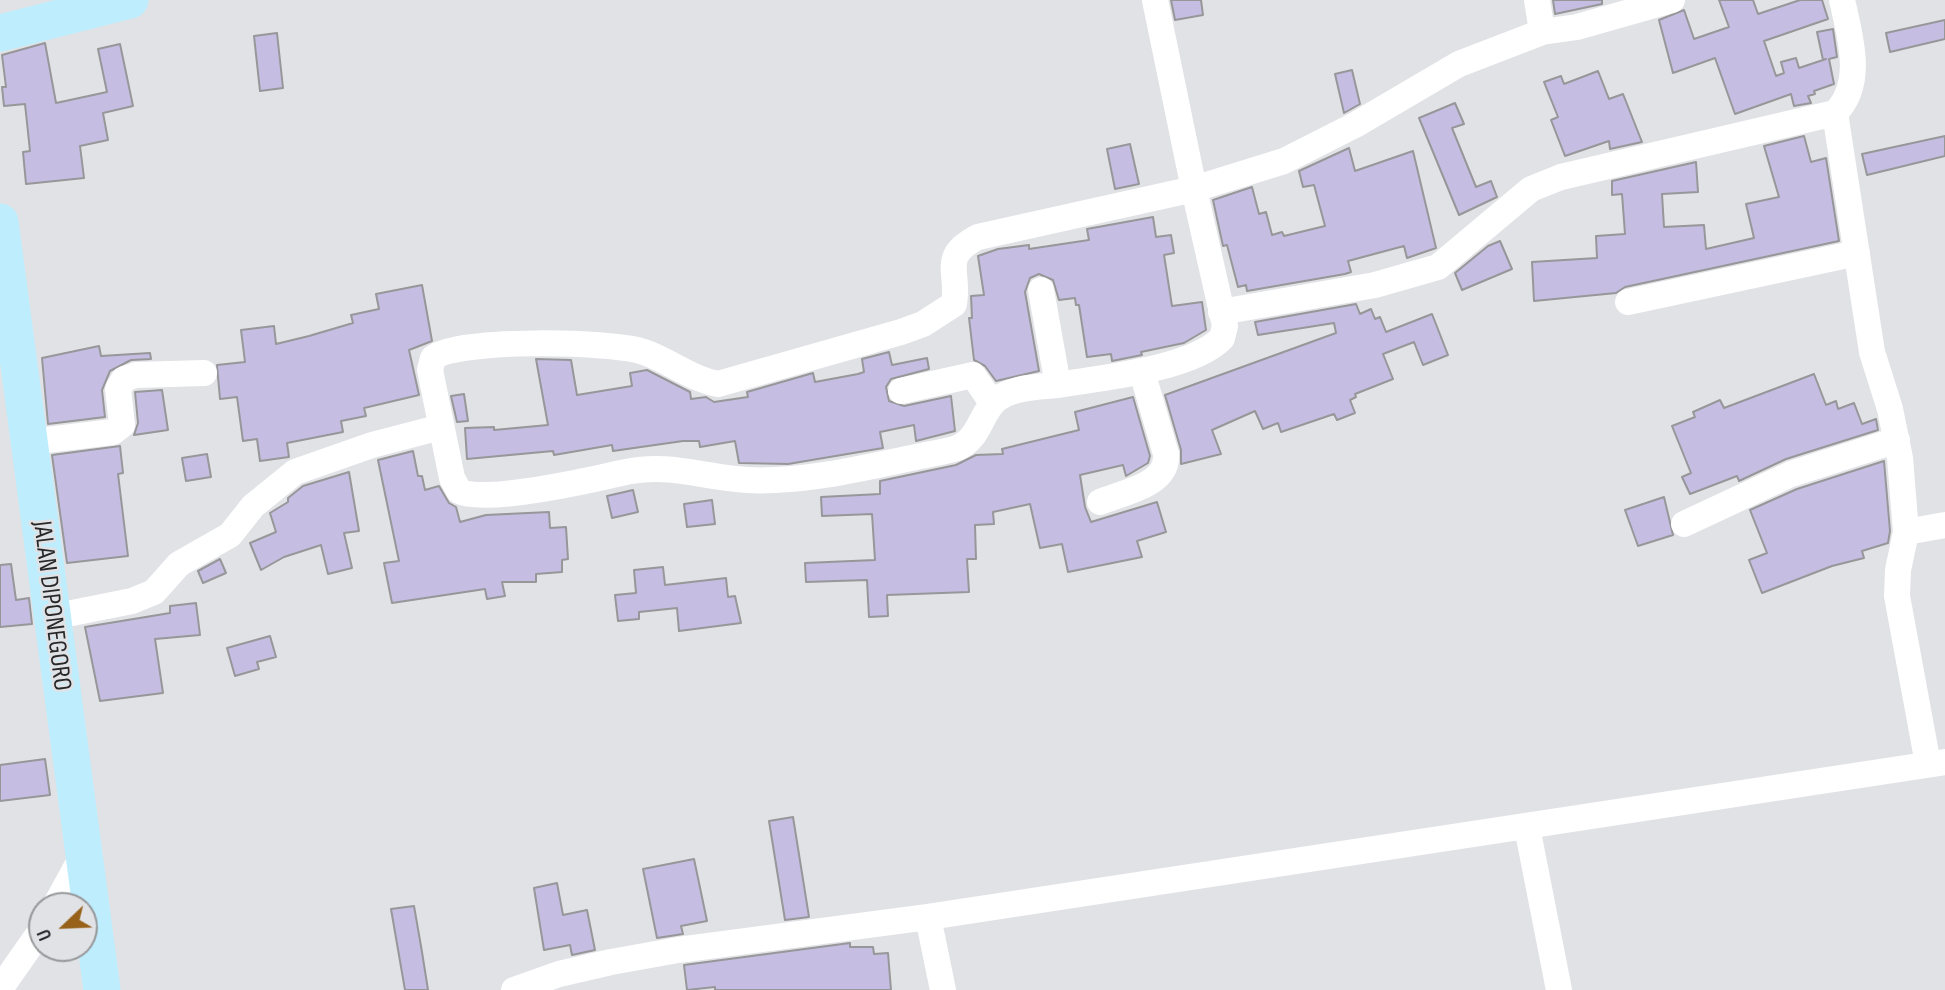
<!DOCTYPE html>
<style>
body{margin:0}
#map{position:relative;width:1945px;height:990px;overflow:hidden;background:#e0e2e5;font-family:"Sofia Sans Condensed",sans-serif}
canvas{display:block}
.north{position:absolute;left:28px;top:892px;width:70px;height:70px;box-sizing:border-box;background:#e0e2e5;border:2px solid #96989a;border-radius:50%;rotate:247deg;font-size:19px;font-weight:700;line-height:28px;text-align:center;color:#272829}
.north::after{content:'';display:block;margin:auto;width:24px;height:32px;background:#976119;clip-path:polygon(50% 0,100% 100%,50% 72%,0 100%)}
</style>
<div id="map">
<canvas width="1945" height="990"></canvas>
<div class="north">U</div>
</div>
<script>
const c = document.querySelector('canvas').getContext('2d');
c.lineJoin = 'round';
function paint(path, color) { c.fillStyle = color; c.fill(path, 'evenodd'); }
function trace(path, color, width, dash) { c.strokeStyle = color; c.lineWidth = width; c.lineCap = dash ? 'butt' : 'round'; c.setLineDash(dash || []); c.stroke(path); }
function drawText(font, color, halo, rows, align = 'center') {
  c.font = font + ' "Sofia Sans Condensed",sans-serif'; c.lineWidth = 5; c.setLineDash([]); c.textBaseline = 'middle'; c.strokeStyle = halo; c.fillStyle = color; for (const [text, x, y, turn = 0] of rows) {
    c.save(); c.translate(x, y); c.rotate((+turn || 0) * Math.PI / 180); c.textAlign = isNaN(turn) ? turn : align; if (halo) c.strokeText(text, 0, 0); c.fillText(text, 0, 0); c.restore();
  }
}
const building = new Path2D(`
 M1171,0H1201L1203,15L1175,20Z
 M1553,0H1602V4L1555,14Z
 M1719,0H1753L1758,14L1800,0H1822L1828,19L1764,41L1776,76L1784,73L1781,62L1796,58L1799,68L1826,59L1823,60L1817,32L1833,29L1837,57L1829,59L1834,84L1814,91L1815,94L1808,96L1811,103L1794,106L1791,94L1735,114L1715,58L1673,73L1659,20L1684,10L1694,39L1729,27Z
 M1945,20V39L1890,52L1886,33Z
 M277,33L283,88L260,91L254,36Z
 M45,43L56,103L107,92L98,49L120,44L133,106L103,113L108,140L80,146L84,178L26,184L23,152L30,151L25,104L4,106L2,87H6L2,55Z
 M1352,70L1360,104L1344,113L1335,74Z
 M1598,71L1609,99L1623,94L1642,142L1610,149L1609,141L1565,156L1551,120L1558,117L1544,82L1561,76L1564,84Z
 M1455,103L1464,124L1452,128L1476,187L1491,181L1497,197L1459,215L1419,118Z
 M1804,136L1811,162L1826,158L1839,241L1625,287L1616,293L1534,301L1532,262L1597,258L1596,236L1625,234L1622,194L1612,195V181L1696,162L1698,192L1662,194L1664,227L1704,225L1706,249L1754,238L1746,204L1779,197L1764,146Z
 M1945,136V156L1867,175L1862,154Z
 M1130,144L1139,184L1115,189L1107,149Z
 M1349,148L1355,171L1413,151L1436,248L1407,258L1404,246L1348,261L1351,272L1345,274L1247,291L1246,285L1238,287L1227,245L1223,246L1213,200L1252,187L1259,214L1266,212L1272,235L1282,232L1284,236L1325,226L1314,185L1303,187L1299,171Z
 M1153,217L1156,237L1171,235L1174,253L1164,255L1172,306L1202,302L1206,330L1184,343L1141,352L1142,355L1112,361L1111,354L1087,357L1079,305H1076L1075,298L1059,300L1053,280L1039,274L1030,278L1025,292L1039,371L996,381L985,366L974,360L969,318H972L971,296L984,295L978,256L998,249L1029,245V249L1089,240L1087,229Z
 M1500,241L1512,269L1462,290L1455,273L1488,246Z
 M422,285L432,341L409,350L419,395L364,408L366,416L341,421L343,432L287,443L289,457L260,461L257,439L243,441L237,397L220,399L217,365L245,362L241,330L274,326L276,344L309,336L353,323L351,315L379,309L376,294Z
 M1356,304L1360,314L1371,309L1375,319L1380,317L1386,332L1432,314L1448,355L1423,365L1414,342L1383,354L1393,379L1355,394L1356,397L1350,400L1355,413L1337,420L1334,414L1281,432L1278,423L1263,429L1255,411L1212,430L1221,454L1181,464V450L1165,395L1336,333L1334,323L1258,335L1255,322Z
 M99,346L101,356L150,353L151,359L131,360L110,371L102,390L105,417L48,424L42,358Z
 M889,352L892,365L927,358L929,369L891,379L886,387L889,401L904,406L951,396L955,431L916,441L914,425L880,432L883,448L788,464L739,463L735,441L700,447L699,441H683L613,451L612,445L554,455L553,451L467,459L465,428L494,427V430L548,425L536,359L571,360L577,395L632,386L630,373L647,370L690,392L691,399L706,397L714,402L748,397L747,392L813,373L815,382L858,374L864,372L862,359Z
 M1814,374L1826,405L1836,401L1838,409L1854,403L1862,424L1876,419L1878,430L1786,459L1739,481L1737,476L1690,494L1682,477L1691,473L1672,426L1695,417L1693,412L1720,400L1724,408Z
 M162,390L168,430L134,435L138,423L135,392Z
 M464,394L468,421L457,422L451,396Z
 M1133,397L1150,456L1148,463L1126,476L1123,465L1080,475L1085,507L1091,522L1157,502L1166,532L1137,541L1142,557L1068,572L1062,544L1040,548L1030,504L993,512L994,524L975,525L976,559H967L969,592L887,595L888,616L869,617L867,580L806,582L805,563L875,560L872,514L822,516L821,497L880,494V481L956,465L976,455L1003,454L1002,449L1079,430L1075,412Z
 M120,446L123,473L118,474L128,556L67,563L52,455Z
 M413,451L418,476H422L425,490L439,486L449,503L456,507L460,522L486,515L549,512L550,528L566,527L568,559L562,560V572L536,574V582H502L505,596L487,599L485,589L392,603L384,563L399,561L378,460Z
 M207,454L211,477L186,481L182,458Z
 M1884,461L1890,531L1888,543L1862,551L1864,558L1832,566L1762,593L1749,560L1767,553L1750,510L1797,489Z
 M349,472L359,531L344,533L352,568L328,574L321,545L284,557L261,570L250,543L276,532L270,513L288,502V498L303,486Z
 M633,490L638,512L612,518L607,496Z
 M1664,497L1673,535L1638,546L1625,510Z
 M712,500L715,524L687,527L684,504Z
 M220,559L226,573L203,583L198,571Z
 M11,564L16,600L29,598L32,624L0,627V565Z
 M663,567L665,585L726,578L728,597L735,596L741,623L679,631L677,608L639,612V619L618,621L615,595L636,593L634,570Z
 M196,603L200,635L155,639L163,693L100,701L85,627L170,613V606Z
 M270,636L276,657L257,662L259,669L235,676L227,648Z
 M45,759L50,795L0,801V765Z
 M793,817L809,917L785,920L769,821Z
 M694,859L707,921L681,926L683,934L657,938L643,869Z
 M557,883L563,915L587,910L595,950L572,955L570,945L544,950L534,888Z
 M414,906L422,952L428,990H405L391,909Z
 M850,943V947H873L874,954L888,953L891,990H715V987L687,990L684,965Z`);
const minor = new Path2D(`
 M1537,0L1542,32
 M1835,113C1865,84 1850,36 1842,0
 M1041,290L1058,385C1100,378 1193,369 1222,338L1225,326L1194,189L1284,161L1355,125L1459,64L1542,32L1577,27L1672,0
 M1628,302L1857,253
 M1221,312L1375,285L1438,267L1531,189L1561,177L1835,113L1872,352L1890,409L1900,458L1906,532L1898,570L1897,596L1928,764
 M1058,385C1039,387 1007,387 993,403C980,417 978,440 957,448C945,452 929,454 916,457C862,468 803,483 747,480C700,477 670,462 621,473C591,480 484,504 459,491L452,478L430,370L433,358C455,338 614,341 644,352C670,361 691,379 718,384L901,332L923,324L954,304C960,271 939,257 978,237L1194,189L1155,0
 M901,391L973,375L992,403
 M30,442L113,432L122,425L118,389L124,379L136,375L204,373
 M1100,502C1124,492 1169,485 1166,454L1142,372
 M1684,524L1791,474L1897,440
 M1906,532L1945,525
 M52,617L132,601L154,592L179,564L230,535L253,506L295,472L372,445L441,427
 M1527,827L1559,990
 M55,906L84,853
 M928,917L943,990
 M0,989L42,929
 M514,990L559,974L611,962L678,950L928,917L1945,762`);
const secondary = new Path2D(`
 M0,33L130,0
 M0,222L102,990`);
const streetNames = [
 ["JALAN DIPONEGORO",51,606,83]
];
paint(building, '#c6bee2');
trace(building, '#97979a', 2);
trace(minor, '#fff', 26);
trace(secondary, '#beeefe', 37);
drawText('26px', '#272829', '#e0e2e5', streetNames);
</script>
